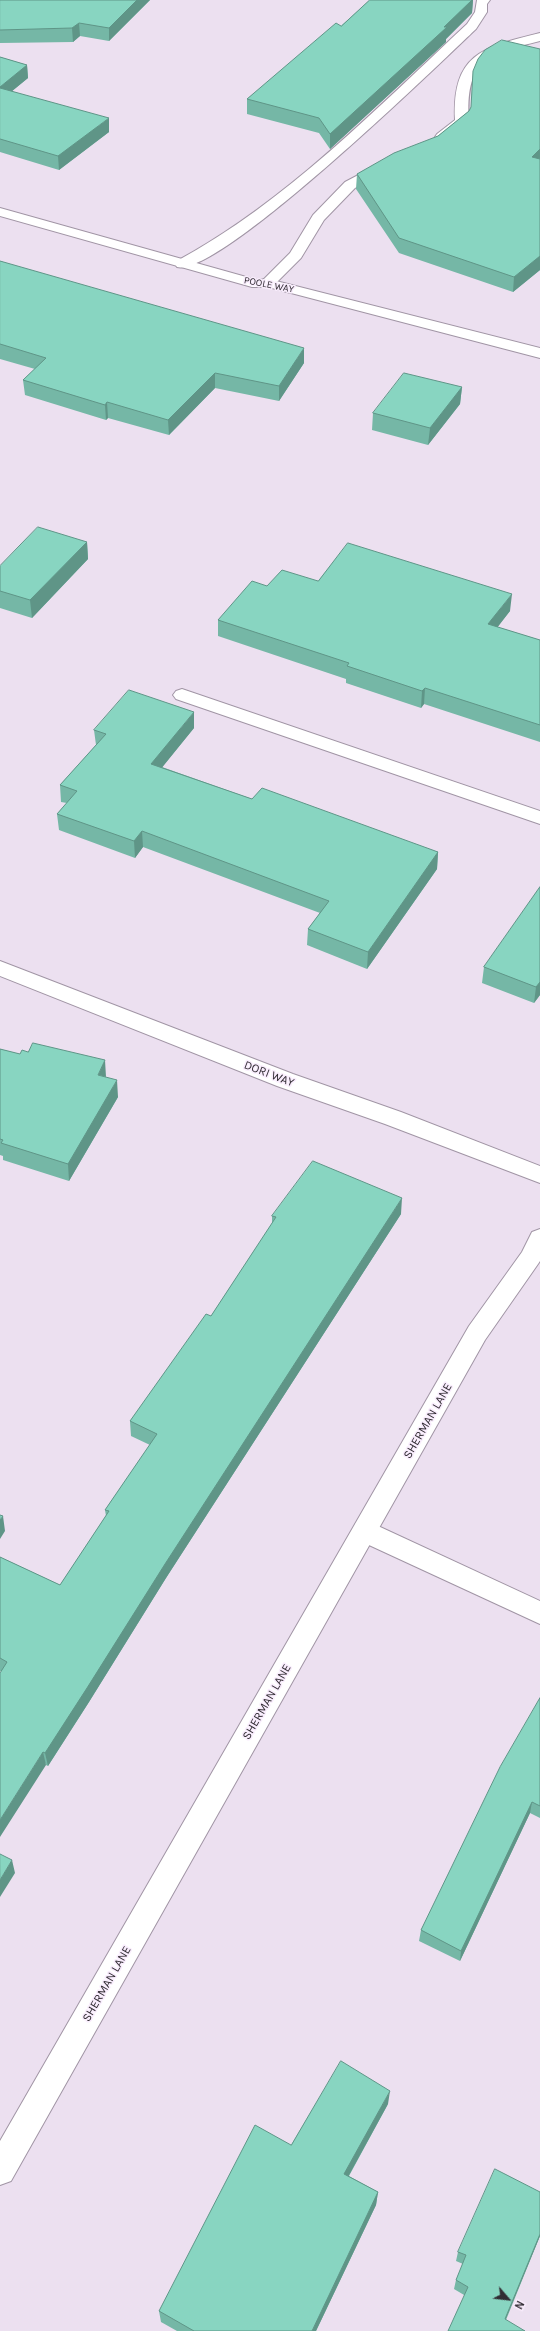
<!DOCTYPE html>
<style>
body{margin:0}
#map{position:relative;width:540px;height:2331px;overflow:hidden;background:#ece0f0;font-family:Karla,sans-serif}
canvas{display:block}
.north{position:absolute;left:488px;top:2279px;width:40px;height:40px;-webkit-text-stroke:3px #f9edfd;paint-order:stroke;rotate:118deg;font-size:11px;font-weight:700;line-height:16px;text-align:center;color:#312c33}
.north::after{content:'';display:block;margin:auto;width:14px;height:18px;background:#312c33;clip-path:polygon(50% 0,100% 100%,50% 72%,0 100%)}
</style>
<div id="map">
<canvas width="540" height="2331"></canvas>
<div class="north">N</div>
</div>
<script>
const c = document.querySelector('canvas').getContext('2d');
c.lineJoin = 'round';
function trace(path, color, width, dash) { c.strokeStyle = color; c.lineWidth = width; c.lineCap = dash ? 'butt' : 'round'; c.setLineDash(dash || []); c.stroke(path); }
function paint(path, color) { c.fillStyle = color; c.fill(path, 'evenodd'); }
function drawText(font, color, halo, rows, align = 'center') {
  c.font = font + ' Karla,sans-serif'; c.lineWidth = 3; c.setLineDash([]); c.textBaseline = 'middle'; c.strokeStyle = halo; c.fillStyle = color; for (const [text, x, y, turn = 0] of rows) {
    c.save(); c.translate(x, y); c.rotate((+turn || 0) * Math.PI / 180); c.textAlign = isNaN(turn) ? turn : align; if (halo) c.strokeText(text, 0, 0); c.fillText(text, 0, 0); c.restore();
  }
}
const lane = new Path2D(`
 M477,0H490L487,4V12L476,29C437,66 219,278 177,267L175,264L177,261C286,202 377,108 467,24L475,12Z
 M540,33V41C487,54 465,61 469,121L447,140H437L435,137L437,134L455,120C452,53 484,47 540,33Z
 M383,162L388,163L390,166L388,169L355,188L324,220L301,258L273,286H263L261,283L263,280L290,253L313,215L345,182Z
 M365,1520L540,1601V1624L356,1539L353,1531L356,1523Z`);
const street = new Path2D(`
 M0,208L257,280L268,279L540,348V358L268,287H252L0,216Z
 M182,689L540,811V824L176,699L173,695L176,691Z
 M0,961L293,1074L401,1112L540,1166V1183L385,1124L277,1086L0,976Z
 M540,1229V1261L538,1264L485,1340L11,2181L0,2185V2141L469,1326L522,1252L532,1232Z`);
const wall = new Path2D(`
 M0,0H150L109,41L80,36L73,42L0,43Z
 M370,0H473L472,13L446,39V42L330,149L319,133L247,114V99L341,26Z
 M540,49V270L513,292L399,253L356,189L357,174L438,136L469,111Z
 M0,57L27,65L28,78L12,91L109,132L59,170L0,152Z
 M0,261L304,363L279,401L215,388L169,435L108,418L106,420L25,395L23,380L35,369L0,359Z
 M462,387L460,404L428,445L372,430L373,413Z
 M87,542L88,559L32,618L0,608V566Z
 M318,581L510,611L497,627L540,640V742L424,704L421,708L346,683V679L218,636V620L267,586Z
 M194,728L162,767L252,799L438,852L437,869L367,969L307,945L308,929L320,913L143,847L135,858L59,830L57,814L67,803L61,802L60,785L96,745L94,730Z
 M540,887V995L534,1003L482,983L484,967Z
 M0,1049L106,1077L118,1097L69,1181L3,1160V1156L0,1155Z
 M401,1214L166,1578L89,1702L48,1766L46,1765L1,1671H0V1557L60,1585L106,1516L105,1510L150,1445L131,1436L130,1421L211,1316L272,1224V1216Z
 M540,1698V1818L530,1813L460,1961L419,1941L421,1930Z
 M388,2104L349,2176L378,2192L376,2205L316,2331H177L161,2322L159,2311L291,2145Z
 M540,2236L506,2320L454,2289L456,2280L463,2264L456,2261L458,2252Z`);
const shadedWall = new Path2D(`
 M137,0H150L109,41V28Z
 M472,0H473L472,13L446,39V42L330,149V134Z
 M79,23L80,36L73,42L72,28Z
 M27,65L28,78L0,101V87Z
 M109,118V132L59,170L58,156Z
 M540,149V163L532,157Z
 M540,256V270L513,292L514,277Z
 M304,348V363L279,401V386Z
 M215,373V388L169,435L168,420Z
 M462,387L460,404L428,445L430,428Z
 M107,402L108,418L106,420L105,405Z
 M87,542L88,559L32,618L30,600Z
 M512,594L510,611L487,641L488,624Z
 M425,688L424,704L421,708L422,691Z
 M194,712V728L152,780L151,764Z
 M142,831L143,847L135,858L134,841Z
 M438,852L437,869L367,969L368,952Z
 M540,982V995L534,1003L536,987Z
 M105,1060L106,1077L98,1075Z
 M117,1080L118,1097L69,1181L68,1164Z
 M402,1198L401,1214L166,1578L89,1702L48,1766L45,1753L165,1564Z
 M3,1516L5,1531L0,1539V1520Z
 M43,1752L46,1765L0,1837V1820Z
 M532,1802L530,1813L460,1961L461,1951Z
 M12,1860L15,1873L0,1897V1880Z
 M390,2091L388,2104L343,2186L344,2174Z
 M378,2192L376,2205L316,2331H312Z
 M540,2234V2236L502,2328L505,2319Z`);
const building = new Path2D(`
 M0,0H137L109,28L79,23L72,28L0,30Z
 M370,0H472L444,27H447L330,134L319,118L247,99L336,23L341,26Z
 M502,40L540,49V149L532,157L540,159V256L514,277L399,238L357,174L394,153L438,136L469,111L471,107L473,71L478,59L485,50Z
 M0,57L27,65L0,87Z
 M0,88L109,118L58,156L0,139Z
 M0,261L304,348L279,386L215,373L168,420L107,402L105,405L23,380L46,358L0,344Z
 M404,373L462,387L430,428L373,413Z
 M38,527L87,542L30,600L0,591V566Z
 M348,543L512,594L488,624L540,640V725L425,688L422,691L347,666L349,663L218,620L252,581L267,586L282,570L318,581Z
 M129,690L194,712L151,764L252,799L262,788L438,852L368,952L308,929L329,901L142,831L134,841L57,814L77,791L60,785L106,734L94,730Z
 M540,887V982L536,987L484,967Z
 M33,1043L105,1060L98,1075L117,1080L68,1164L1,1143L3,1140L0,1139V1049L20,1054L22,1050L28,1052Z
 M313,1161L402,1198L165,1564L87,1688L45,1753L43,1752L0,1820V1673L7,1662L0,1658V1557L60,1585L109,1511L105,1510L157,1434L130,1421L206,1314L211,1316L276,1217L272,1216Z
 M0,1515L3,1516L0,1520Z
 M540,1698V1806L532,1802L461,1951L421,1930L500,1767Z
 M0,1854L12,1860L0,1880Z
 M341,2061L390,2091L344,2174L378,2192L312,2331H194L159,2311L255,2125L291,2145Z
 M495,2169L540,2192V2234L505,2319L525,2331H448L468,2287L456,2280L466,2255L458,2252Z`);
const farStreetnames = [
 ["POOLE WAY",269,285,11]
];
const streetNames = [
 ["DORI WAY",269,1074,21],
 ["SHERMAN LANE",428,1421,-60],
 ["SHERMAN LANE",267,1702,-60],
 ["SHERMAN LANE",107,1984,-60]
];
trace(lane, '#a195a5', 2);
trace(street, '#a195a5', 2);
paint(lane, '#fff');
paint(street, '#fff');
paint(wall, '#75b7a6');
paint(shadedWall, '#5f9587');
paint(building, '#88d5c1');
trace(building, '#5f9587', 1);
drawText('10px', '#312c33', '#f9edfd', farStreetnames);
drawText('12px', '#312c33', '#f9edfd', streetNames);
</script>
